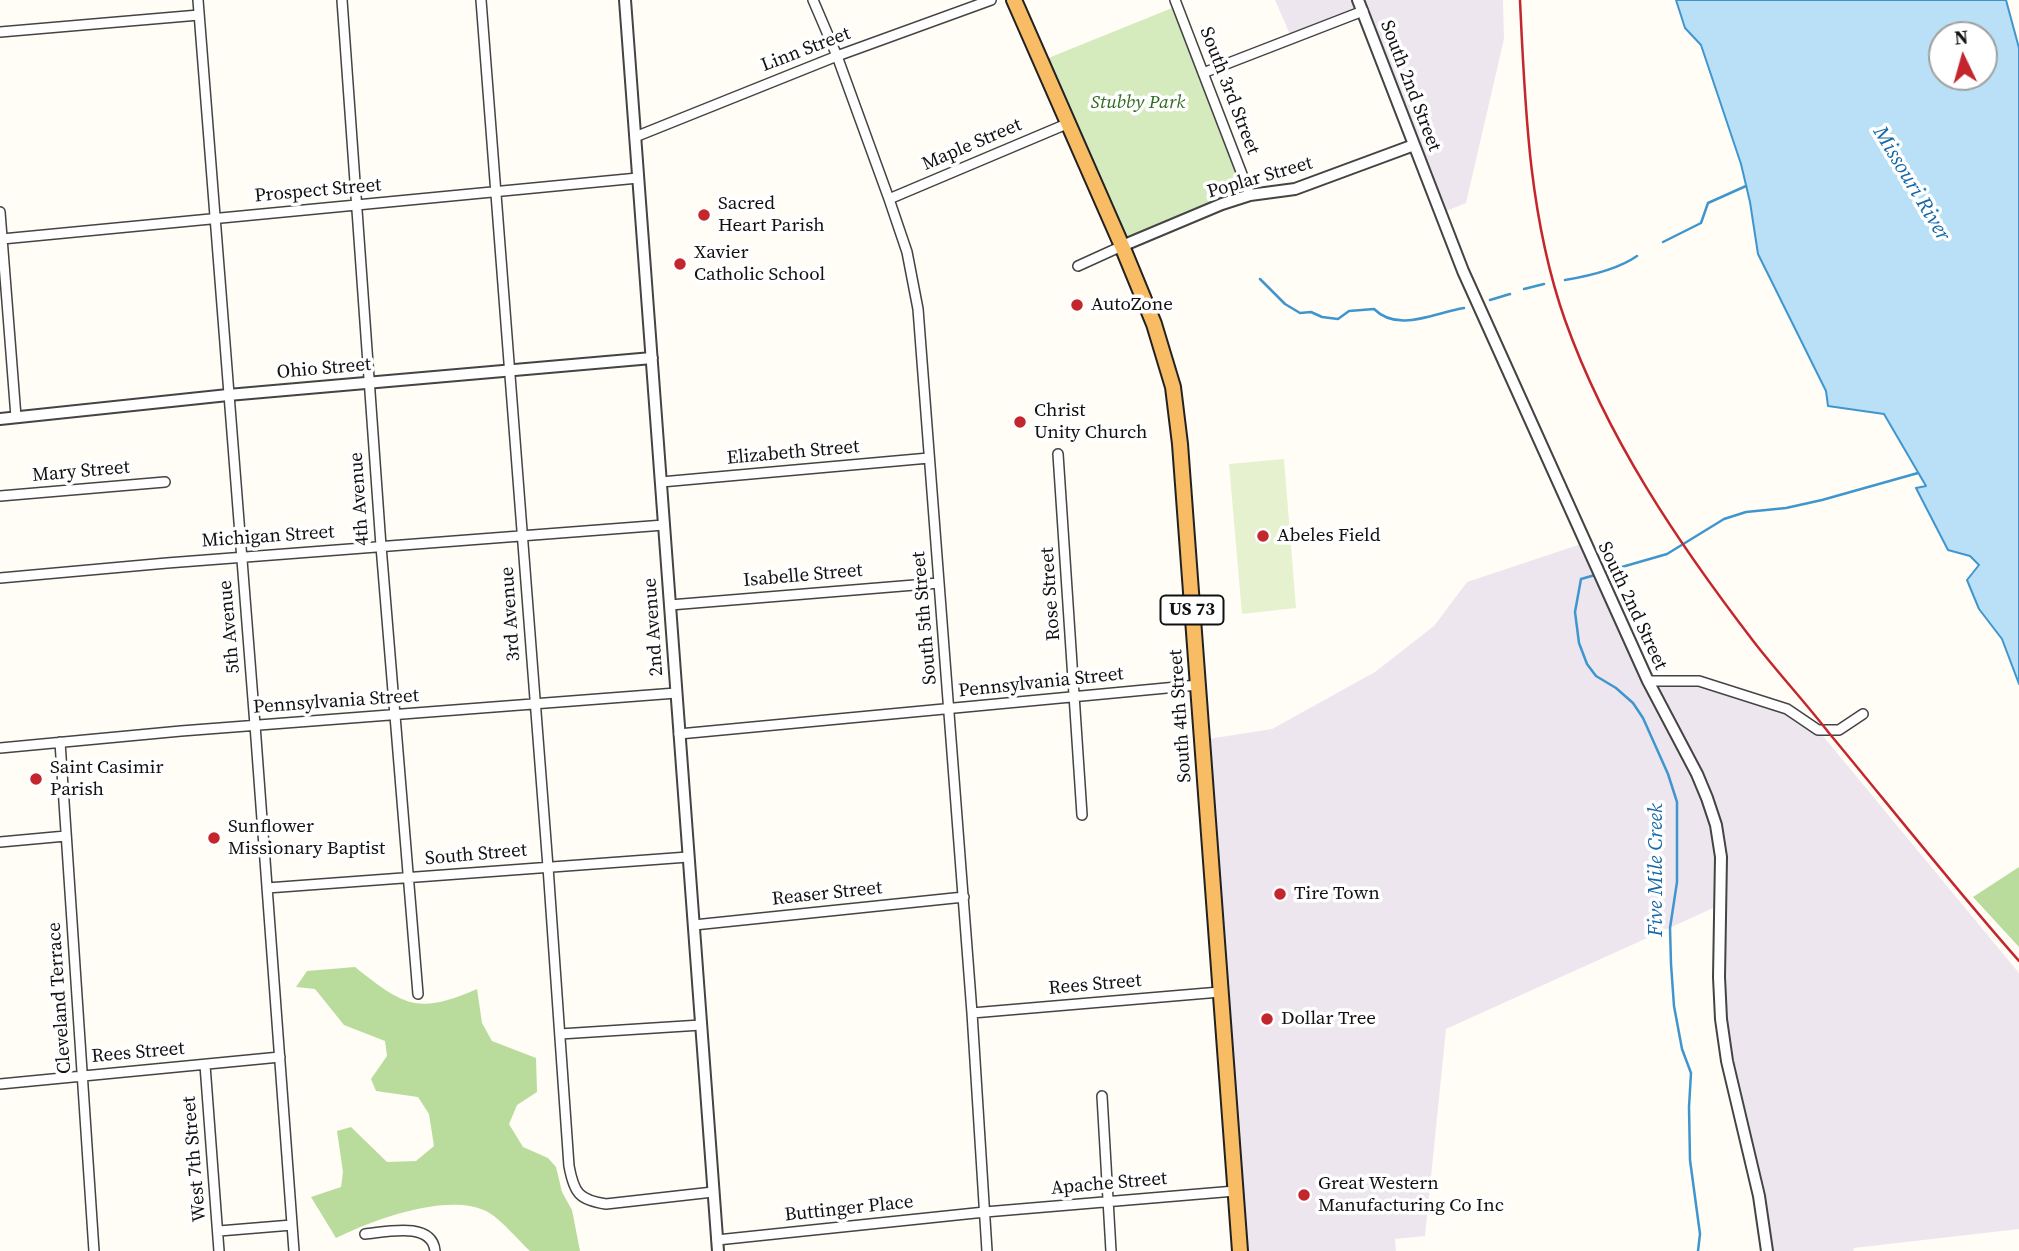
<!DOCTYPE html>
<style>
body{margin:0}
#map{position:relative;width:2019px;height:1251px;overflow:hidden;background:#fffdf5;font-family:"Source Serif 4",serif}
canvas{display:block}
.north{position:absolute;left:1928px;top:21px;width:70px;height:70px;box-sizing:border-box;background:#fff;border:2px solid #a0a0a0;border-radius:50%;rotate:355deg;font-size:19px;font-weight:700;line-height:28px;text-align:center;color:#111}
.north::after{content:'';display:block;margin:auto;width:24px;height:32px;background:#c4262e;clip-path:polygon(50% 0,100% 100%,50% 72%,0 100%)}
</style>
<div id="map">
<canvas width="2019" height="1251"></canvas>
<div class="north">N</div>
</div>
<script>
const c = document.querySelector('canvas').getContext('2d');
c.lineJoin = 'round';
function paint(path, color) { c.fillStyle = color; c.fill(path, 'evenodd'); }
function trace(path, color, width, dash) { c.strokeStyle = color; c.lineWidth = width; c.lineCap = dash ? 'butt' : 'round'; c.setLineDash(dash || []); c.stroke(path); }
function drawText(font, color, halo, rows, align = 'center') {
  c.font = font + ' "Source Serif 4",serif'; c.lineWidth = 7; c.setLineDash([]); c.textBaseline = 'middle'; c.strokeStyle = halo; c.fillStyle = color; for (const [text, x, y, turn = 0] of rows) {
    c.save(); c.translate(x, y); c.rotate((+turn || 0) * Math.PI / 180); c.textAlign = isNaN(turn) ? turn : align; if (halo) c.strokeText(text, 0, 0); c.fillText(text, 0, 0); c.restore();
  }
}
const industrial = new Path2D(`
 M1275,0H1503L1504,39L1466,203L1441,213L1363,12L1292,39Z
 M1584,543L1648,681H1699L1787,709L1818,730L2019,973V1229L1854,1248L1853,1251H1767L1727,1061L1720,905L1446,1029L1425,1236L1395,1239L1396,1251H1240L1202,740L1272,729L1375,672L1434,626L1467,582Z`);
const green = new Path2D(`
 M1177,6L1250,195L1122,246L1041,61Z`);
const forest = new Path2D(`
 M2019,867V947L1973,897Z
 M355,967C404,1006 418,1015 477,989L482,1023L492,1041L536,1058L537,1092L517,1105L509,1124L523,1147L548,1158L556,1167L562,1192L572,1210L580,1251H530C518,1240 500,1218 486,1211C447,1192 372,1220 336,1238L311,1197L341,1187L343,1172L337,1131L351,1127L387,1162L416,1161L434,1146L429,1114L418,1097L376,1091L371,1079L387,1056L385,1041L344,1025L315,989L296,987L307,971Z`);
const pitch = new Path2D(`
 M1284,459L1296,608L1242,614L1229,464Z`);
const water = new Path2D(`
 M1676,0H2006L2019,48V684L2002,639L1979,609L1967,580L1979,565L1970,556L1948,550L1916,488L1926,486L1884,414L1828,406L1826,391L1758,254L1750,202L1741,164L1701,45L1685,28ZM1942,35H1984V77H1942Z`);
const stream = new Path2D(`
 M1663,242L1701,223L1708,203L1746,186
 M1260,279L1285,304L1300,313L1311,312L1322,317L1338,319L1349,311L1374,309C1398,333 1434,313 1464,308
 M1565,280C1589,276 1617,270 1637,256
 M1524,289L1544,284
 M1490,300L1510,294
 M1601,573L1667,554L1724,519L1746,512L1786,508L1822,500L1918,473
 M1595,575L1581,579L1575,612L1579,643L1587,664L1596,676L1616,688L1633,703L1643,718L1668,774L1677,802V882L1670,928L1671,964L1674,1006L1682,1049L1691,1073L1689,1107L1690,1160L1700,1234L1698,1251`);
const minor = new Path2D(`
 M198,0L255,725L294,1251
 M342,0L381,546L418,994
 M481,0L548,867L569,1166C574,1193 579,1200 606,1204L713,1192
 M813,0L837,56L889,199L907,252L918,309L972,1013L987,1251
 M1175,0L1250,195
 M0,32L199,15
 M1203,73L1363,11
 M635,137L837,56L991,0
 M889,199L1069,123
 M0,212L16,417
 M2,239L638,178
 M1078,266L1122,246
 M1058,454L1082,815
 M661,482L929,458
 M0,496L165,482
 M0,578L167,563L664,525
 M670,605L939,583
 M1648,681H1699L1787,709L1818,730H1839L1863,714
 M679,734L1198,685
 M60,742L94,1251
 M0,748L181,731L676,693
 M0,842L66,836
 M267,888L688,857
 M694,925L964,897
 M972,1013L1220,992
 M560,1034L701,1025
 M205,1065L219,1251
 M0,1084L280,1057
 M1102,1096L1111,1251
 M219,1231L292,1225
 M365,1234C386,1232 432,1221 435,1251
 M717,1240L985,1212L1235,1191`);
const tertiary = new Path2D(`
 M625,0L718,1251
 M1358,0L1463,271L1648,681L1697,774L1707,798L1716,825L1721,857L1719,977L1721,1019L1727,1061L1759,1196L1767,1251
 M1122,246L1222,204L1250,195L1295,189L1414,145
 M0,419L228,395L652,358`);
const trunk = new Path2D(`
 M1014,0L1122,246L1154,324L1173,387L1180,444L1240,1251`);
const rail = new Path2D(`
 M1520,0C1525,108 1529,218 1565,320C1607,438 1678,543 1754,642C1778,673 1805,702 1829,733C1892,809 1953,886 2019,961`);
const markers = [
 [704,215,7,"#c4262e"],
 [680,264,7,"#c4262e"],
 [1077,305,7,"#c4262e"],
 [1020,422,7,"#c4262e"],
 [1263,536,7,"#c4262e"],
 [36,779,7,"#c4262e"],
 [214,838,7,"#c4262e"],
 [1280,894,7,"#c4262e"],
 [1267,1019,7,"#c4262e"],
 [1304,1195,7,"#c4262e"]
];
const shields = [
 [1192,610,63]
];
const shieldNames = [
 ["US 73",1192,610]
];
const streetNames = [
 ["Linn Street",806,50,-21],
 ["South 2nd Street",1410,86,69],
 ["South 3rd Street",1229,91,69],
 ["Maple Street",972,145,-23],
 ["Poplar Street",1260,178,-16],
 ["Prospect Street",318,191,-5],
 ["Ohio Street",324,369,-5],
 ["Elizabeth Street",793,453,-5],
 ["Mary Street",81,472,-5],
 ["4th Avenue",360,499,-94],
 ["Michigan Street",268,537,-4],
 ["Isabelle Street",803,576,-5],
 ["Rose Street",1051,594,-94],
 ["South 2nd Street",1632,606,65],
 ["3rd Avenue",511,614,-94],
 ["South 5th Street",925,618,-95],
 ["5th Avenue",230,627,-95],
 ["2nd Avenue",654,627,-94],
 ["Pennsylvania Street",1041,683,-6],
 ["Pennsylvania Street",336,702,-4],
 ["South 4th Street",1181,716,-94],
 ["South Street",476,855,-5],
 ["Reaser Street",827,894,-6],
 ["Rees Street",1095,985,-5],
 ["Cleveland Terrace",60,998,-94],
 ["Rees Street",138,1053,-5],
 ["West 7th Street",195,1159,-95],
 ["Apache Street",1109,1184,-5],
 ["Buttinger Place",849,1209,-6]
];
const parkNames = [
 ["Stubby Park",1138,103]
];
const poiNames = [
 ["Sacred",718,204],
 ["Heart Parish",718,226],
 ["Xavier",694,253],
 ["Catholic School",694,275],
 ["AutoZone",1091,305],
 ["Christ",1034,411],
 ["Unity Church",1034,433],
 ["Abeles Field",1277,536],
 ["Saint Casimir",50,768],
 ["Parish",50,790],
 ["Sunflower",228,827],
 ["Missionary Baptist",228,849],
 ["Tire Town",1294,894],
 ["Dollar Tree",1281,1019],
 ["Great Western",1318,1184],
 ["Manufacturing Co Inc",1318,1206]
];
const waterNames = [
 ["Missouri River",1911,184,59],
 ["Five Mile Creek",1657,870,-90]
];
paint(industrial, '#eee6ef');
paint(green, '#d5ebbd');
paint(forest, '#b9dc9c');
paint(pitch, '#e6f2cf');
paint(water, '#b9e0f7');
trace(water, '#3f96cf', 2);
trace(stream, '#3f96cf', 2.5);
trace(minor, '#444', 12);
trace(tertiary, '#444', 14);
trace(trunk, '#222', 18);
trace(minor, '#fff', 9);
trace(tertiary, '#fff', 10);
trace(trunk, '#f7bc64', 14);
trace(rail, '#c4262e', 2.5);
for (const [x, y, r, color] of markers) { const dot = new Path2D(); dot.arc(x, y, r, 0, 2 * Math.PI); c.fillStyle = color; c.fill(dot); trace(dot, '#fff', 2.5); }
for (const [x, y, w] of shields) { const box = new Path2D(); box.roundRect(x - w / 2, y - 14.5, w, 29, 5); c.fillStyle = '#fff'; c.fill(box); trace(box, '#111', 2); }
drawText('bold 18px', '#111', null, shieldNames);
drawText('19px', '#111', '#fff', streetNames);
drawText('italic 19px', '#2f6b1f', '#fff', parkNames);
drawText('19px', '#111', '#fff', poiNames, 'left');
drawText('italic 21px', '#1768a6', '#fff', waterNames);
</script>
